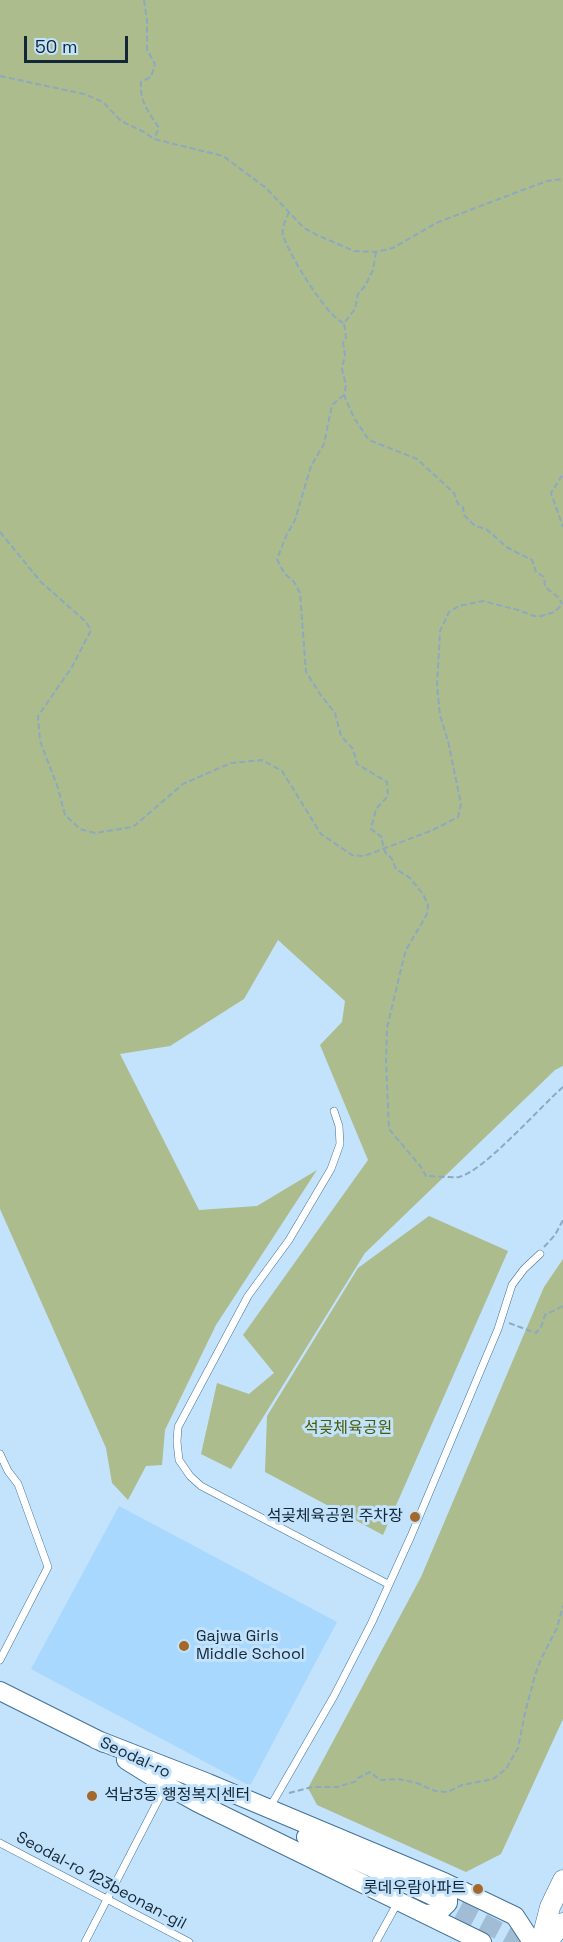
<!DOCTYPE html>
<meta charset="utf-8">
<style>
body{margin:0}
#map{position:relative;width:563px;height:1942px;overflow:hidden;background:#c3e2fc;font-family:"Space Grotesk",sans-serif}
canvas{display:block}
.scale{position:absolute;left:24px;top:36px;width:104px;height:27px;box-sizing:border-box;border:3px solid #122737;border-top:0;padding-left:8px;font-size:18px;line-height:21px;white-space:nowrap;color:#122737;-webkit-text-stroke:4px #c3e2fc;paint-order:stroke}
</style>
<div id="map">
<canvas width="563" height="1942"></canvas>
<div class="scale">50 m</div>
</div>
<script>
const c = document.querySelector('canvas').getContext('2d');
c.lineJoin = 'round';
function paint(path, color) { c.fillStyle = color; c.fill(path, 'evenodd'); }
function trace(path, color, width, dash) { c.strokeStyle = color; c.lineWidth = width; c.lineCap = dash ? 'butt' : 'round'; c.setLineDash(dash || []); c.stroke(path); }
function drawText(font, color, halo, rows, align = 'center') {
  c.font = font + ' "Space Grotesk","Noto Sans KR",sans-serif'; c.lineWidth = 6; c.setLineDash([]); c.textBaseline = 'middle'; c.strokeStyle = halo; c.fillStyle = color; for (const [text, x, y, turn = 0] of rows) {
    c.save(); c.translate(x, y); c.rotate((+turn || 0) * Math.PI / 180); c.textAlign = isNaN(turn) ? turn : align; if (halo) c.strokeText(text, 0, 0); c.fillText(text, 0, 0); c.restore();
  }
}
const built = new Path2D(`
 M119,1506L337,1622L250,1786L31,1669Z`);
const green = new Path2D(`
 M0,0H563V1066L555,1070L365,1253L231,1469L201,1454L217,1383L249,1394L274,1373L243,1335L368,1160L320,1045L342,1022L345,1001L278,940L244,999L170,1046L120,1054L199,1210L257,1206L317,1170L216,1325L165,1430L162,1465L146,1466L128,1500L112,1483L106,1448L0,1209Z
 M429,1216L508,1251L383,1535L265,1472L267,1416L358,1268Z
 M563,1259V1719L501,1854L466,1872L317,1805L308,1788L421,1577L544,1287Z`);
const tertiaryTunnel = new Path2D(`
 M435,1897L520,1942`);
const path = new Path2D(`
 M144,0L147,21V50L155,64L151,77L141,82C139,100 149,113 159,128L154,139
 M0,76L84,94L103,102L121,121L144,132L154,139L223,156L266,188L304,228L317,235L354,251L376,252L393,248L436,223L520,191L547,181L563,179
 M289,212C286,219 281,229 283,235C288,253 328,319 344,323
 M376,252L373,270L365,286L358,294L355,309L344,323L346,337L343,343L345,355L342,369L346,385L344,395L354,418L369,440L417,459L454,493L458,504L463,507L464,515L475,526L486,529L508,548L532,560L536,572L544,577L545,587L559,598L562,604
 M344,395L332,405L324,444L311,466L295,520L287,534L277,559L284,573L294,582L300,593L306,672L320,694L335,713L341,736L353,749L357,764L387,782L388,796L376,809L371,829L383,838L382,841L385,852L392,859L396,869L410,878L423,894L428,905L427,914L406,950L402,965L387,1028L386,1061L389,1129L421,1167L426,1176C434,1176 453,1178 459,1177C483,1172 541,1106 563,1087
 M563,476L561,477L551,493L563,527
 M0,532L41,582L86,622L91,630L72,667L38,716L40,741L58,788L65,815L80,829L95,833L133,827L183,784L231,763L262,760L282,771L321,834L352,855L364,856L433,830L458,817L461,804L448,741L440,715L437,686L440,631L449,612L459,606L483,601L518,610L534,616H541L554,612L563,604
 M544,1247L555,1235L563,1220
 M509,1323L536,1333L541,1327L545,1315L563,1306
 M289,1793L312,1787H337L357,1781L358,1778L370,1772L380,1780L398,1779L417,1783L435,1791L448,1792L462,1785L493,1779L506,1769L518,1748L525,1713L535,1675L541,1659L557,1628L563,1606`);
const service = new Path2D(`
 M334,1111L339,1126L340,1144L331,1169L289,1240L248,1296L178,1427L177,1442L179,1460L190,1476L201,1486L388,1584
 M0,1454L8,1471L18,1484L48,1567L0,1660
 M270,1807L334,1696L372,1622L411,1536L498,1329L512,1285L524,1269L540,1254
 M0,1843L189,1942
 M85,1942L165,1787
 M376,1942L398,1902`);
const tertiary = new Path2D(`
 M0,1691L104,1743
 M95,1739L208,1783L444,1882L515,1916L532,1942
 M126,1760L166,1785L198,1803L482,1942
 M306,1837L435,1897
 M425,1914L438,1913L448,1903V1891L444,1882`);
const secondary = new Path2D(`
 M541,1942L550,1907L563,1880
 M547,1942L563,1923`);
const markers = [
 [415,1517,6,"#a4682a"],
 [184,1646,6,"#a4682a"],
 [92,1796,6,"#a4682a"],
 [478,1889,6,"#a4682a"]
];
const parkNames = [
 ["석곶체육공원",348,1429]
];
const poiNames = [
 ["석곶체육공원 주차장",403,1517],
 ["Gajwa Girls",196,1637,"left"],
 ["Middle School",196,1655,"left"],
 ["석남3동 행정복지센터",104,1796,"left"],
 ["롯데우람아파트",466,1889]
];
const streetNames = [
 ["Seodal-ro",135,1758,25],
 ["Seodal-ro 123beonan-gil",101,1881,28]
];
paint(built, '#a8d8fe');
paint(green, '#acbc8d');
trace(tertiaryTunnel, '#a0bdd5', 18, [18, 9]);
trace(service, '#407298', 8);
trace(tertiary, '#407298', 20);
trace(secondary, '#407298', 21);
trace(path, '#8da9c0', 2, [6, 3]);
trace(service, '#fff', 7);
trace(tertiary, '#fff', 18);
trace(secondary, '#fff', 20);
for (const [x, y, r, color] of markers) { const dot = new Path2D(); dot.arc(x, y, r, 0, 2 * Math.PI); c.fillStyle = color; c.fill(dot); trace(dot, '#c3e2fc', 2); }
drawText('16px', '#495d05', '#c3e2fc', parkNames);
drawText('16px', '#122737', '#c3e2fc', poiNames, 'right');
drawText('16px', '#122737', '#c3e2fc', streetNames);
</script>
